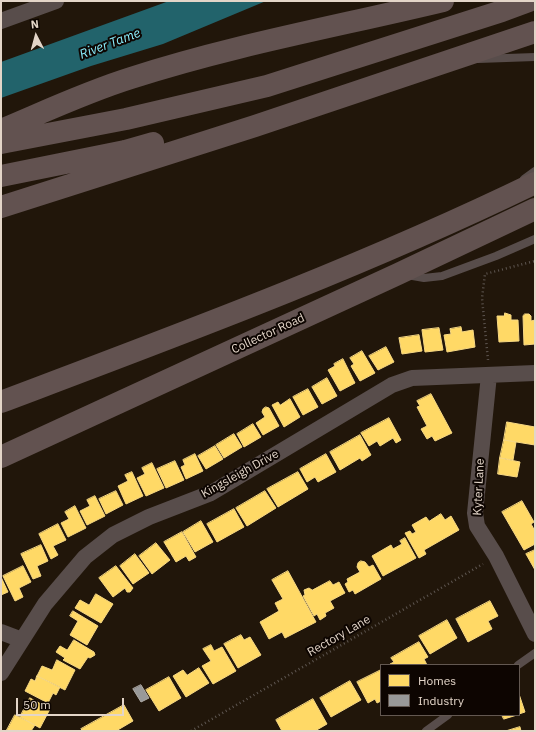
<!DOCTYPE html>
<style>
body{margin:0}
#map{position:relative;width:536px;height:732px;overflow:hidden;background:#21160a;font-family:"IBM Plex Sans",sans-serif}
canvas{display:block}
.frame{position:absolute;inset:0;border:2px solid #e3d5c8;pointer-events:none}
.legend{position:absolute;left:380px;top:664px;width:140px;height:52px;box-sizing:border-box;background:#0d0501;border:1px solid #635851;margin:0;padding:5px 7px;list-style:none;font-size:12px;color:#e3d5c8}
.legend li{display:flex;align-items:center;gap:8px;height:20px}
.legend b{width:20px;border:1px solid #635851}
.north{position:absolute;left:16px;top:16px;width:40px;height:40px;-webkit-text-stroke:3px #0d0501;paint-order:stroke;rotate:354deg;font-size:11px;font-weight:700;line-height:16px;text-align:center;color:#e3d5c8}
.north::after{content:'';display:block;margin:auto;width:14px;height:18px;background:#e3d5c8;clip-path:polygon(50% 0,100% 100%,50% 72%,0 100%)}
.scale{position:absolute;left:16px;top:698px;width:108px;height:18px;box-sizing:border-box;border:2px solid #e3d5c8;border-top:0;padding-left:5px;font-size:12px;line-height:14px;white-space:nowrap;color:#e3d5c8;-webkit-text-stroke:3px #0d0501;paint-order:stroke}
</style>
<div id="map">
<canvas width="536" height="732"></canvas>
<div class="frame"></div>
<ul class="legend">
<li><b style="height:11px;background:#ffd966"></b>Homes</li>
<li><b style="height:11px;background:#999"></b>Industry</li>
</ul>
<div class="north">N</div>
<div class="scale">50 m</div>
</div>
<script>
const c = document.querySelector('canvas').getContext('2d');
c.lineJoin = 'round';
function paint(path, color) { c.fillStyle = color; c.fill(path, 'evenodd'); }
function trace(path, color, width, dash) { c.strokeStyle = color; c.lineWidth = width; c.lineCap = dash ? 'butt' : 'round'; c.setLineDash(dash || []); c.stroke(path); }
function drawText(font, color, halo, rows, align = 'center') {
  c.font = font + ' "IBM Plex Sans",sans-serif'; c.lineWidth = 4; c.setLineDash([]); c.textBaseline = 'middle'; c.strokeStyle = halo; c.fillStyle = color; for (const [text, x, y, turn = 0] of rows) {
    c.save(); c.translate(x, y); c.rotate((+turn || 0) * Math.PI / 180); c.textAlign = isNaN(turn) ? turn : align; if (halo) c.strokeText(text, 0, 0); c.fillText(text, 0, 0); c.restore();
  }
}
const water = new Path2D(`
 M169,1H266L163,44L91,66L1,98V62Z`);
const homes = new Path2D(`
 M505,313L511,315V320H518L519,341L499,342L497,316H504Z
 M525,314H529L531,316V321L535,320V344L524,345L523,316Z
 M461,327L462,332L473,330L475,347L447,352L444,335L451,334L450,329Z
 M439,328L443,350L425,352L422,330Z
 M419,335L422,351L402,354L399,338Z
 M386,347L394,362L378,370L369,356Z
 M362,351L375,373L360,381L351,366L354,364L350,358Z
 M343,359L355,383L340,391L328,370L335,366L334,364Z
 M327,378L337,396L322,404L312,387Z
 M308,389L318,407L303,415L293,397Z
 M431,394L452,433L435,441L432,436L427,439L421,429L427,426L417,407L420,406L417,401Z
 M290,399L300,417L284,427L272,405L278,402L280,405Z
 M266,407L269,408L279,426L263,435L256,423L265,417L262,412L263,409Z
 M389,418L401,440L396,443L393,438L380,446L377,441L369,446L361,433Z
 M507,422L535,427V445L504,440Z
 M253,424L261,437L244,447L237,434Z
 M234,434L242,447L224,458L216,445Z
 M360,435L371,455L362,461L360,458L340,470L330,452Z
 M504,440L516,442L513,460L500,458Z
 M215,446L223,459L206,469L198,456Z
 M195,454L203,471L186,479L181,467L185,465L183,460Z
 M326,454L336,472L318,482L315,477L307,482L300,469Z
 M500,458L520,462L517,477L498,474Z
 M175,461L184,480L166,488L157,469Z
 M152,463L164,488L146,496L137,478L145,474L142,468Z
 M132,472L143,496L126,504L118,486L128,481L125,475Z
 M298,472L308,489L278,507L267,489Z
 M116,491L123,505L106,514L99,499Z
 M265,491L276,508L247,526L236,508Z
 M95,496L105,516L87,525L80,511L90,506L87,500Z
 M522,501L534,522L531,524L535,531V544L524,550L502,512Z
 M75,506L86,528L68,537L61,523L69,519L65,512Z
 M234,509L244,527L217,542L207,524Z
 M441,514L445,520L451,516L459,530L424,550L426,554L419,558L405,533L410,531L412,534L416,532L412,525L426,517L429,521Z
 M201,521L213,542L195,552L183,532Z
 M58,524L66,540L53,546L58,555L51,559L39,534Z
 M182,532L196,557L189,561L186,556L176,562L164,542Z
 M405,538L416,558L383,576L372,556L391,545L393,549L402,544L400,541Z
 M156,543L170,560L152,574L139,556Z
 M41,545L48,561L37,566L41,576L33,579L21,554Z
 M535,550V570L526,554Z
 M135,554L149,573L133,584L120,566Z
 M361,561L365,562L369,567L373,565L381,579L355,594L353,590L349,592L345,584L348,582L347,579L360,572L357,567L358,563Z
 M23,566L31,582L19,588L23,597L15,601L3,576Z
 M116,566L133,588L130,592H127L125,588L113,597L99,578Z
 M288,571L316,622L285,638L282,632L269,639L260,622L279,611L275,603L283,599L272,580Z
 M1,577L8,592L1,595Z
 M330,581L333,585L339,582L345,593L330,601L334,608L325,613L326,616L320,620L317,614L314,616L303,596L305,595L304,590L309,588L312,590Z
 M96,594L113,604L101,623L75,608L80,600L89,605Z
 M490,601L498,616L488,621L492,629L468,642L456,619Z
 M73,611L98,626L87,645L70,635L78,621L70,616Z
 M447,620L457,638L430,654L419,636Z
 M241,635L244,640L250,637L261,655L238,668L224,644Z
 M74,640L94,652L95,655L90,658L88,657L80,669L63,660L65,658L56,652L60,646L67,650Z
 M419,642L428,657L424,659L427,665H390V664L394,662L391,658Z
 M211,645L214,651L222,647L236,671L213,684L202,666L211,661L203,649Z
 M57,660L75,670L65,690L37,676L42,666L52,670Z
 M199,668L209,683L186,697L173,676L183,670L187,675Z
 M381,670V701L377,703L375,699L368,703L357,682Z
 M37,676L60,687L56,695L53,693L48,703L25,691L31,679L35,681Z
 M169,677L181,698L159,711L146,690Z
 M350,681L361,700L331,717L320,698Z
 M519,694L525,712L519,714Z
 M30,698L50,709L40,728L20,717Z
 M313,699L327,724L315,731H282L276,720Z
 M124,705L133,721L116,731H83L81,729Z
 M15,715L35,725L31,731L7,730Z
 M502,715H517L504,719Z
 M520,727L521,731H506Z`);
const industry = new Path2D(`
 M141,685L149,698L141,702L133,689Z`);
const path = new Path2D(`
 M488,360L482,298L485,274L535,261
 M191,731L483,564`);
const lane = new Path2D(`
 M478,59L535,57
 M524,179L535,171
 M407,275L424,278L442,276L496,256L535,239
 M518,665L535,653
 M426,731L448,715`);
const street = new Path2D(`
 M1,21L56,1
 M489,375L475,513L477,526L496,556L535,634
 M1,632L22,640
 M1,673L45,604L85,557L113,535L149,517L211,493L392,385L412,378L535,373`);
const highway = new Path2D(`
 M1,130C44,112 86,92 131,78C233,45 339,26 443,1
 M1,143L126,119L267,86L502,11L529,1
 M1,176L125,151L153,143
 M1,207L255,126L535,32
 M1,402C181,334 362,267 535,183
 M1,457L398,274L535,209`);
const streetNames = [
 ["Collector Road",268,334,-25],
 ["Kingsleigh Drive",240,474,-29],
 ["Kyter Lane",479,487,-87],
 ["Rectory Lane",339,636,-30]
];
const waterNames = [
 ["River Tame",110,44,-21]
];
paint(water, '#22636b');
paint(homes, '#ffd966');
trace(homes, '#f7d883', 1);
paint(industry, '#999');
trace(industry, '#afaba7', 1);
trace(path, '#5e5651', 2.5, [1, 3]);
trace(lane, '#584d4b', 8);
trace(street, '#584d4b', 16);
trace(highway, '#625250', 22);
drawText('12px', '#e3d5c8', '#0d0501', streetNames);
drawText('italic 13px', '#8beefc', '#0d0501', waterNames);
</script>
